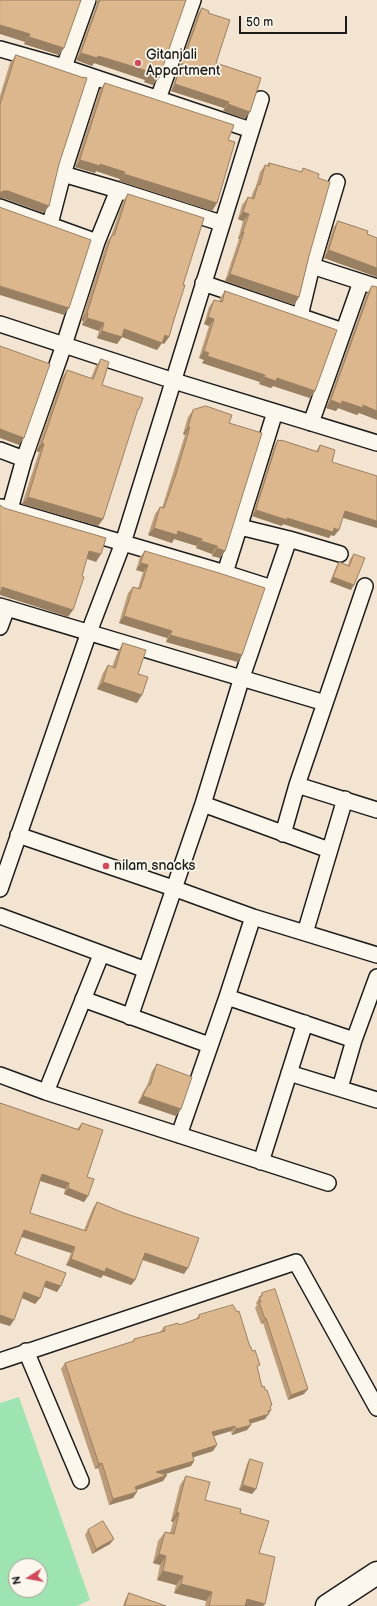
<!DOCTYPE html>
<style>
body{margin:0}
#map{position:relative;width:377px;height:1606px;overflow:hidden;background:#f2e4d0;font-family:"Balsamiq Sans",sans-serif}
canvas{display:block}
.north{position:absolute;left:8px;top:1558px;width:40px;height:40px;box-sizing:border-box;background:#fbf7ec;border:1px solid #a29f99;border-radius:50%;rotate:259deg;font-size:11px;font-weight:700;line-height:16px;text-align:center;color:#1c1c1c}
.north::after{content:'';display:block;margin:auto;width:14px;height:18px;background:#d1495b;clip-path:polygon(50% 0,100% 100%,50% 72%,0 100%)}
.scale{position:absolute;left:239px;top:16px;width:108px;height:18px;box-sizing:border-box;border:2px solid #1c1c1c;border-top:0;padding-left:5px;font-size:12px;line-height:14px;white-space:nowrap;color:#1c1c1c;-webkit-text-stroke:3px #fbf7ec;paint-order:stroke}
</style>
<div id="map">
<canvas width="377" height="1606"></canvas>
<div class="north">N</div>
<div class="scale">50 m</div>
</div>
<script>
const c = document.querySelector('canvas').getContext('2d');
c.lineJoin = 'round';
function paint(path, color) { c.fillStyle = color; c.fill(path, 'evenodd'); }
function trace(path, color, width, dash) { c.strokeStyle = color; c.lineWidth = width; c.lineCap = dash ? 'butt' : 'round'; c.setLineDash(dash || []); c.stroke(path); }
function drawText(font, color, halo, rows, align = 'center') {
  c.font = font + ' "Balsamiq Sans",sans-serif'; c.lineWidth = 3.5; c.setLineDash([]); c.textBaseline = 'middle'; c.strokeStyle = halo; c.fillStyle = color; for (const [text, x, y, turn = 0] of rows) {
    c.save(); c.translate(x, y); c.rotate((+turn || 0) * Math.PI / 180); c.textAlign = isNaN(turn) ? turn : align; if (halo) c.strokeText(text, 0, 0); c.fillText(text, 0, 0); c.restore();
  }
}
const green = new Path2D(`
 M19,1397L90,1600L77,1606H0V1403ZM16,1566H40V1590H16Z`);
const street = new Path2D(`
 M0,49L64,67L251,130
 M64,67L88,0
 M158,99L193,0
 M63,174L118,190L221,223
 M0,207L97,242
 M50,224L63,174L94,78
 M312,266L377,287
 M203,283L343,331
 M300,316L312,266L337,182
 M0,324L174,381L377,443
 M311,423L361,282
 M0,450L24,459
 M1,507L225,573L272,588
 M10,509L24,459L64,345L97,242L118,190
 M240,527L289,539L340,554
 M225,573L275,412
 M0,606L325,703
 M0,627L7,608
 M297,785L377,810
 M203,804L329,850
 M283,834L297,785L365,586
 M18,835L173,888L253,917L377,955
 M0,889L89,632L123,543L261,99
 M0,916L146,970
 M305,933L345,799
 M227,997L354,1040
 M83,999L209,1045
 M130,1017L203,804L242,677L289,539
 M289,1073L377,1100
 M0,1075L46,1092L328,1183
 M340,1088L354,1040L377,977
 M46,1092L101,955
 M179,1135L227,997L253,917
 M261,1162L305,1023
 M26,1351L81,1481
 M0,1361L296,1262L377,1408`);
const secondary = new Path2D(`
 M327,1606L377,1573`);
const wall = new Path2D(`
 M0,0L64,48L59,55L24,44L25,42Z
 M96,0H186L153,85L144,82L145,80L116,70L94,63L92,66L76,60L97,3Z
 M202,8L208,13L216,63L245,119L223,111L224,108L171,91L197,15Z
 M16,55L84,78V77L44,213L3,198H0V96L10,63Z
 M105,83L228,140L217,203L212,211L119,181L120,179L96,171L95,173L75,167L99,91Z
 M269,163L301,172L303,168L318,178L309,256L299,297L294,305L225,281L239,239H238L243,221L238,219L242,205L248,197L251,198L253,192L256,186L260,172L265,165L267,166Z
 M128,194L183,285L169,337L164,344L162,343L157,350L122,337L117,344L97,338L99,331L82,325L83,321L81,320L107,242L111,236L123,201Z
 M338,221L377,238V277L324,258L333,228Z
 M372,286L359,413L357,415L338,408L336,411L326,408L367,293Z
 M225,291L315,391L310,398L273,386L271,388L259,384L260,382L202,363L204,360L199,358L209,326L204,324L209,307L214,300L219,302L220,298Z
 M101,359L102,385L136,413L103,519L98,526L22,504L39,452L36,451L62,378L67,370L91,378L96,366Z
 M193,410L229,423L225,551L220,558L212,556V554L196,548L197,546L174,539L172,543L148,535L155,514L160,507L162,508L185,435L183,434L188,417Z
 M278,440L280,441L281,440L316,451L320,445L377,528L342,517L339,530L334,536L331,535L329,538L283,524L282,526L252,516L274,446Z
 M145,551L242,655L238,662L166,642L167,638L119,623L128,593L133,587L138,588L143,572L136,570L140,557Z
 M354,554L351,590L330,582L336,567L339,562L348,565L350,559Z
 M123,643L138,674L137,703L97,689L103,673L108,665L112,667L118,651Z
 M157,1064L181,1109L176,1116L138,1103L143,1092L147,1086L152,1071Z
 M0,1103L77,1129L82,1123L87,1177L88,1196L84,1202L64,1194L65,1189L40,1181L30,1213L84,1230L93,1208L97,1202L184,1274L142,1260L135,1280L131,1285L103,1275L101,1278L66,1265L71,1253L21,1237L15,1254L57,1292L44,1287L40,1298L35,1304L22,1298L10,1326L0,1323Z
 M262,1293L304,1394L288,1400L263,1323L261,1324L255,1308L257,1305L256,1303Z
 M199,1315L250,1347L257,1368L262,1387L271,1410L265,1419L250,1424L251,1425L247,1430L232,1435L231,1431L214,1436L213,1451L193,1457L194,1461L191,1466L164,1474L167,1475L163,1481L136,1490L133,1498L109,1505L98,1468L95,1469L61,1369L65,1363L132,1342L134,1339L160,1332L164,1327L179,1325L195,1320Z
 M250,1459L256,1489L252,1494L239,1490L247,1464Z
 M186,1476L205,1500L240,1513L259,1553L265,1604L263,1606H205L206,1601L174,1593L176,1585L157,1580L160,1565L153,1563L158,1541L165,1532L170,1533L173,1522L171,1521L180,1485Z
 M88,1530L110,1544L92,1554L85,1535Z
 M129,1593L166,1606H123L125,1600Z`);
const shadedWall = new Path2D(`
 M0,25L30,34L25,42L0,34Z
 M29,37L64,48L59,55L24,44Z
 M81,53L98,56L150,72L145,80L94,63L92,66L76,60Z
 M149,74L159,78L153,85L144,82Z
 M175,84L229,102L224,108L171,91Z
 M228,104L250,112L245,119L223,111Z
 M80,160L100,164L125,172L120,179L96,171L95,173L75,167Z
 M124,174L217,203L212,211L119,181Z
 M3,191H8L49,206L44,213L3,198H0V193Z
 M243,212L249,214L243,221L238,219Z
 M243,231L244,232L239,239H238Z
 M329,250L377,268V277L324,258Z
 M230,274L299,297L294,305L225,281Z
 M0,286L69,308L64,315L0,295Z
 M87,313H88L83,321L81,320Z
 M208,317L214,319L209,326L204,324Z
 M87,318L104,323L99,331L82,325Z
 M124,329L165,335L169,337L164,344L162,343L157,350L122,337L117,344L97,338L102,331Z
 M204,351L209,353L204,360L199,358Z
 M207,356L265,375L260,382L202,363Z
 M264,377L277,378L315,391L310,398L273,386L271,388L259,384Z
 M331,400L342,401L363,405L377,411V420L359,413L357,415L338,408L336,411L326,408Z
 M188,427H190L185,435L183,434Z
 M0,429L24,438L19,445L0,438Z
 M42,443L44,444L39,452L36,451Z
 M28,497L103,519L98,526L22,504Z
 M256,510L287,518L339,530L334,536L331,535L329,538L283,524L282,526L252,516Z
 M345,511L377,521V528L340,517Z
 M154,528L178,531L202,539L197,546L174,539L172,543L148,535Z
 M201,541L217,546L212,554L196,548Z
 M217,548L225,551L220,558L212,556Z
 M89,551L101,554L96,562L84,558Z
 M141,563L148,565L143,572L136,570Z
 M333,577L354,585L351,590L330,582Z
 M2,587L73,610L68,617L0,595V590Z
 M124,616L172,631L167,638L119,623Z
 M170,635L242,655L238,662L166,642Z
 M103,682L142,695L137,703L97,689Z
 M143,1096L181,1109L176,1116L138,1103Z
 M42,1174L69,1183L65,1189L38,1180Z
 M68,1188L88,1196L84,1202L64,1194Z
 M24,1230L75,1247L71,1253L20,1236Z
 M145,1253L188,1268L184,1274L141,1259Z
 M71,1259L106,1268L135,1280L131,1285L103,1275L101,1278L66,1265Z
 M46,1281L61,1286L57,1292L42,1286Z
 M24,1292L40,1298L35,1304L20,1297Z
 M0,1315L14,1320L10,1326L0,1323Z
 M266,1318L263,1323L261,1324L265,1319Z
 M308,1389L304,1394L288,1400L291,1395Z
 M271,1410L265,1419L245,1425L249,1420Z
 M251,1425L247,1430L232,1435L236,1429Z
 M235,1426L231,1431L208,1438L212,1432Z
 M217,1445L213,1451L188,1459L192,1453Z
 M194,1461L191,1466L153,1478L156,1472Z
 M102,1463L98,1468L95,1469L99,1464Z
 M167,1475L163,1481L131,1492L135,1487Z
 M243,1485L256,1489L252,1494L239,1490Z
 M137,1492L133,1498L109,1505L113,1499Z
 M177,1512L179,1513L173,1522L171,1521Z
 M114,1539L110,1544L92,1554L96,1549Z
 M159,1554L166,1556L160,1565L153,1563Z
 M163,1571L183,1576L176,1585L157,1580Z
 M181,1584L212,1592L206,1601L174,1593Z
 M247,1599L265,1604L263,1606H242Z`);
const building = new Path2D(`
 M0,0H81L64,48L29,37L30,34L0,25Z
 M100,0H186L159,78L149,74L150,72L122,63L98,56L97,58L81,53Z
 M202,8L209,11L208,13L230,20L216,63L261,78L250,112L228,104L229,102L175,84Z
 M16,55L84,78V77L87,78L59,164L49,206L8,191H3L0,193V105Z
 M105,83L234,125L228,140L235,142L217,203L124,174L125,172L100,164V166L80,160Z
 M269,163L302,172L303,168L319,174L318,178L330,182L309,256L299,297L230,274L244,232L243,231L249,214L243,212L248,197L254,199L258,184L260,185L265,165L269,166Z
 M128,194L204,218L183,285H185L173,323L169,337L165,335L162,343L124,329L122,337L102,331L104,323L87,318L88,313H87L110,240L112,235H114Z
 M0,207L2,208L91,240L69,308L0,286Z
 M338,221L368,231L367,234L377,238V268L329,250Z
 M372,286L377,287V411L363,405V408L342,401L341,404L331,400Z
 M225,291L337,330L315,391L277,378L276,381L264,377L265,375L207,356L209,353L204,351L214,319L208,317L214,300L222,302Z
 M0,346L50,364L24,438L0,429Z
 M101,359L109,362L102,385L143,398L139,409H138L103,519L28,497L44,444L42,443L67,370L93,379Z
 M206,406L232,415L229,423L262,433L225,551L217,548V546L201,541L202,539L178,531L177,535L154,528L160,507L164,508L176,474L190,427H188L193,410Z
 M278,440L281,441V440L318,452L320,445L335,450L332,462L377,476V521L345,511L339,530L334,528L333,532L287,518V520L256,510Z
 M0,505L4,508L106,538L101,554L89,551L82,576L84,577L73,610L2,587L1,591L0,592Z
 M145,551L219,573L265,588L242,655L170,635L172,631L124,616L133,587L140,589L148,565L141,563Z
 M354,554L365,558L354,585L333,577L339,562L349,566Z
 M123,643L146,650L138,674L148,677L142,695L103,682L108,665L115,668Z
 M157,1064L192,1077L181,1109L143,1096L148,1085H150Z
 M0,1103L79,1130L82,1123L103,1130L87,1177L94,1179L88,1196L68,1188L69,1183L42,1174L30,1213L86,1231L97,1202L124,1213L199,1238L188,1268L145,1253L135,1280L106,1268L105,1272L71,1259L75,1247L24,1230L15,1254L66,1273L61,1286L46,1281L40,1298L24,1292L14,1320L0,1315Z
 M275,1289L308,1389L291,1395L266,1318L265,1319L259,1302H261L259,1297L262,1296V1293Z
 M233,1305L237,1312L239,1311L250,1347H251L252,1351L255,1350L260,1365L257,1366L262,1387L264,1386L265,1390H267L272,1405L270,1406L271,1410L268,1411L269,1414L249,1420L251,1425L236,1429L235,1426L212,1432L217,1445L192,1453L194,1461L156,1472L167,1475L135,1487L137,1492L113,1499L102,1463L99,1464L65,1363L134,1341V1339L165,1331L164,1327L178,1323L179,1325L199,1318V1315Z
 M250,1459L263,1463L256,1489L243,1485Z
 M186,1476L210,1482L205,1500L241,1509L240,1513L269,1521L259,1553L275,1557L265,1604L247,1599L245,1606H209L212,1592L181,1584L183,1576L163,1571L166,1556L159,1554L165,1532L174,1534L179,1513L177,1512Z
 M103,1521L114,1539L96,1549L88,1530Z
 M129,1593L166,1606H125Z`);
const markers = [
 [138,63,4,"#d1495b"],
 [106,866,4,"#d1495b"]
];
const poiNames = [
 ["Gitanjali",146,55],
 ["Appartment",146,71],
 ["nilam snacks",114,866]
];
paint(green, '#9ee4b1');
trace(street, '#1c1c1c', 18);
trace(secondary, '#1c1c1c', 25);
trace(street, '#fbf7ec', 15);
trace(secondary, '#fbf7ec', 22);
paint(wall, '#bd9d79');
paint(shadedWall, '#9a8063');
paint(building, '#dcb78d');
trace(building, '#9a8063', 1);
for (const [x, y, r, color] of markers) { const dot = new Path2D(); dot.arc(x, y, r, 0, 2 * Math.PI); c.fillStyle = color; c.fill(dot); trace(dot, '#fbf7ec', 1.5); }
drawText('14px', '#1c1c1c', '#fbf7ec', poiNames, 'left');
</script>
